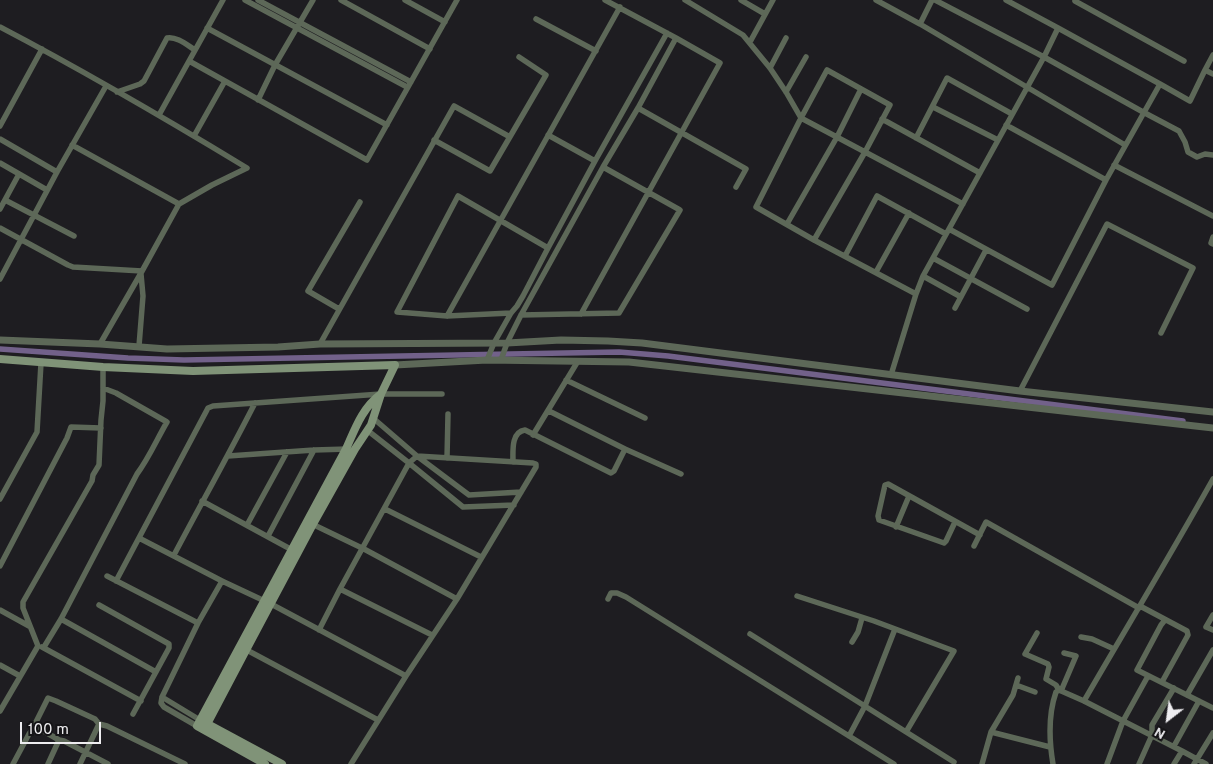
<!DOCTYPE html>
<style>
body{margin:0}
#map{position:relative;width:1213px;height:764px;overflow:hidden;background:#1e1d21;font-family:Overpass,sans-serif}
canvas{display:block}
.north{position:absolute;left:1143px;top:694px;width:50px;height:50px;-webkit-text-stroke:4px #151417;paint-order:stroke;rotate:210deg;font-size:14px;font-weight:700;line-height:20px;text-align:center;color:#eeedf0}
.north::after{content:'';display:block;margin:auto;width:18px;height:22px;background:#eeedf0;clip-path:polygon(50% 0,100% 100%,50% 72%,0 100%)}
.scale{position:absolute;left:20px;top:722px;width:81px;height:22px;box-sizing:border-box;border:2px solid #eeedf0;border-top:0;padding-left:6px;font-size:15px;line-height:18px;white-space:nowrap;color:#eeedf0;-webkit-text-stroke:4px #151417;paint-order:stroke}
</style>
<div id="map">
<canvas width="1213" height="764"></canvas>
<div class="north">N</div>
<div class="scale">100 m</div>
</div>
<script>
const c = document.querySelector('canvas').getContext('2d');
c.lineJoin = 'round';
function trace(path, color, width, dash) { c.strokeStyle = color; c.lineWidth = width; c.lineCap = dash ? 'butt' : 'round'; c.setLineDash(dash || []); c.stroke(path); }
const canal = new Path2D(`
 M0,349L128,358L184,360L619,352L668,356L1183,421`);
const minor = new Path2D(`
 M245,0L407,87
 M258,0L411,82
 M341,0L430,49
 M405,0L445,22
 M685,0L743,35L770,68L786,92L801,118L963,204
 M741,0L765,14
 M876,0L920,24L1125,145
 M935,0L1044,57L1143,112L1179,131L1185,142L1188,152L1197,157L1205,154L1213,155
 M1076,0L1075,1L1184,61
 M536,19L596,51
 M920,24L932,0
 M0,27C84,71 166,119 247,168
 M207,28L387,125
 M1058,28L1160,84L1106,180
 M750,42L773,0
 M189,61L367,160L457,0
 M770,68L786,38
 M1205,70L1213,74
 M1160,84L1190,101L1205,70L1213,55
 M117,92L140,84L144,81L167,38C176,36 187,45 195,50
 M786,92L806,57
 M258,100L275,65L313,0
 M933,107L998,140
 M638,108L746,169L736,187
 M159,115L223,0
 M882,119L980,173
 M0,126L42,49
 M548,135L595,161
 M194,136L225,81
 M916,138L947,78L1012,114
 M0,139L57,172
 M434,140L490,171L546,75L519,57
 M72,145L179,204
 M0,163L47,190
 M1114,165L1213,216
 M5,200L74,236
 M0,209L19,174
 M787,224L837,137L861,89
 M0,228L68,265L73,267L142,271
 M949,229L1052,285L1106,180L1006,125
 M1213,237L1211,243L1213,244
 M814,240L865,152L890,105L827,70L801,118L756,207L814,240L916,294
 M845,256L877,196L946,234
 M933,258L1027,309
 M876,272L909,213
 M923,276L961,297
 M0,279L57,172L106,86
 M955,308L986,250
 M339,309L308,291L360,202
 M511,313L447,316L397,312L458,196L548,248
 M581,314L720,63L676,38
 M521,315L619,313L680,210L603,167
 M447,316L620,7
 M100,344L141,273L179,204L212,185L247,168
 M320,344L454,106L510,137
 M139,346L143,296L141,274
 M487,360L494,343L511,313L517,306L523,296L548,248L595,161L667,33
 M501,360L507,343L521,315L603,167L638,108L676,38L605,0
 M891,375L916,294L923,276L1044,57L1058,28L1006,0
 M566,380L645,418
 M1020,391L1107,224L1193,268L1161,333
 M549,411L625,449L681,474
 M373,418L417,456L469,495L521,492
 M367,430L409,463L463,507L514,505
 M533,435L578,361
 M228,456L314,450L348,449
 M447,458L448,414
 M513,462C513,451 511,432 525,430L611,473L614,471L625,449
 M0,499L37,432L41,363
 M202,501L294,551
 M385,509L481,557
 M955,522L946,541L944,543L879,520L878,516L885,485L888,484L980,535
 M310,523L364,549L457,599
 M247,525L287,452
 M896,527L909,496
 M268,536L314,450
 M139,538L222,581L271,604L406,676
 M974,546L986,522L1139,608
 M174,555C201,504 229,454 255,403
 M0,566L67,438L71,427L101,428
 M107,576L198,623
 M116,581L208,408L213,406L381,394H442
 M340,589L432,635
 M797,596L874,621L954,651L906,732
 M608,599L611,593H617L626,597L894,764
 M99,605L169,644V648L133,714
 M1140,606L1187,631L1188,635L1162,682
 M0,610L29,626
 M1213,615L1206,627L1213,630
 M61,619L156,672
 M1165,620L1161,625L1137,670L1213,708
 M319,630L340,589L409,463L417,456L533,463L536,464V467L457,599L406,676L351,764
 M1037,633L1025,654L1048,664L1049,667L1046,679L1056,685L1059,690
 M750,634L954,762
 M1081,637L1092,639L1114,649
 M852,642L858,632L862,618
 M42,647L141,701
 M44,647L61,619L137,474C149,458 157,439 167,422L116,393L103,388
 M243,648L378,720
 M0,665L20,676
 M1016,685L1035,692
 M1061,691L1076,656L1064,653
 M1187,695L1213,650
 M162,697L200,720
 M1084,701C1127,627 1171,554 1213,479
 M0,711L38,646L23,608V602L92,481L93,475L99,465L101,420L103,401V367
 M35,726L59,740L64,741L108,764
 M197,726L164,707L161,703L162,697L198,623L222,581
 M991,732L1050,747
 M849,736L865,706L895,629
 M1174,746L1199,701
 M13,764L29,734L35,726L36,722L48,698L56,701L95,719L99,724L107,726L185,764
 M48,764L59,740
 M80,764L99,724
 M982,764L991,732L1013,695L1018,678
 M1053,764C1049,740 1048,715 1056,692L1059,690L1084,701L1182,751L1206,764
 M1107,764L1123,721L1148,676
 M1139,764L1152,735V725L1174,688
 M1174,764L1182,751
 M1194,764L1213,733`);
const tertiary = new Path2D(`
 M0,340L100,344L167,349L278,347L320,344L507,343L561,340L608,341L642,343L1020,391L1213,412
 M395,365L487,360L629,362L1213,428`);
const secondary = new Path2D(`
 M0,359L103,367L193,371L395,365L381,394L371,425L355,449L313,524L246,650L204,730
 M204,722L282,764
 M265,764L197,726L346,449C355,429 362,408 381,394`);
trace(canal, '#72618a', 5.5);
trace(minor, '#5d6858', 5.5);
trace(tertiary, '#5d6858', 7);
trace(secondary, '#809378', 8);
</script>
